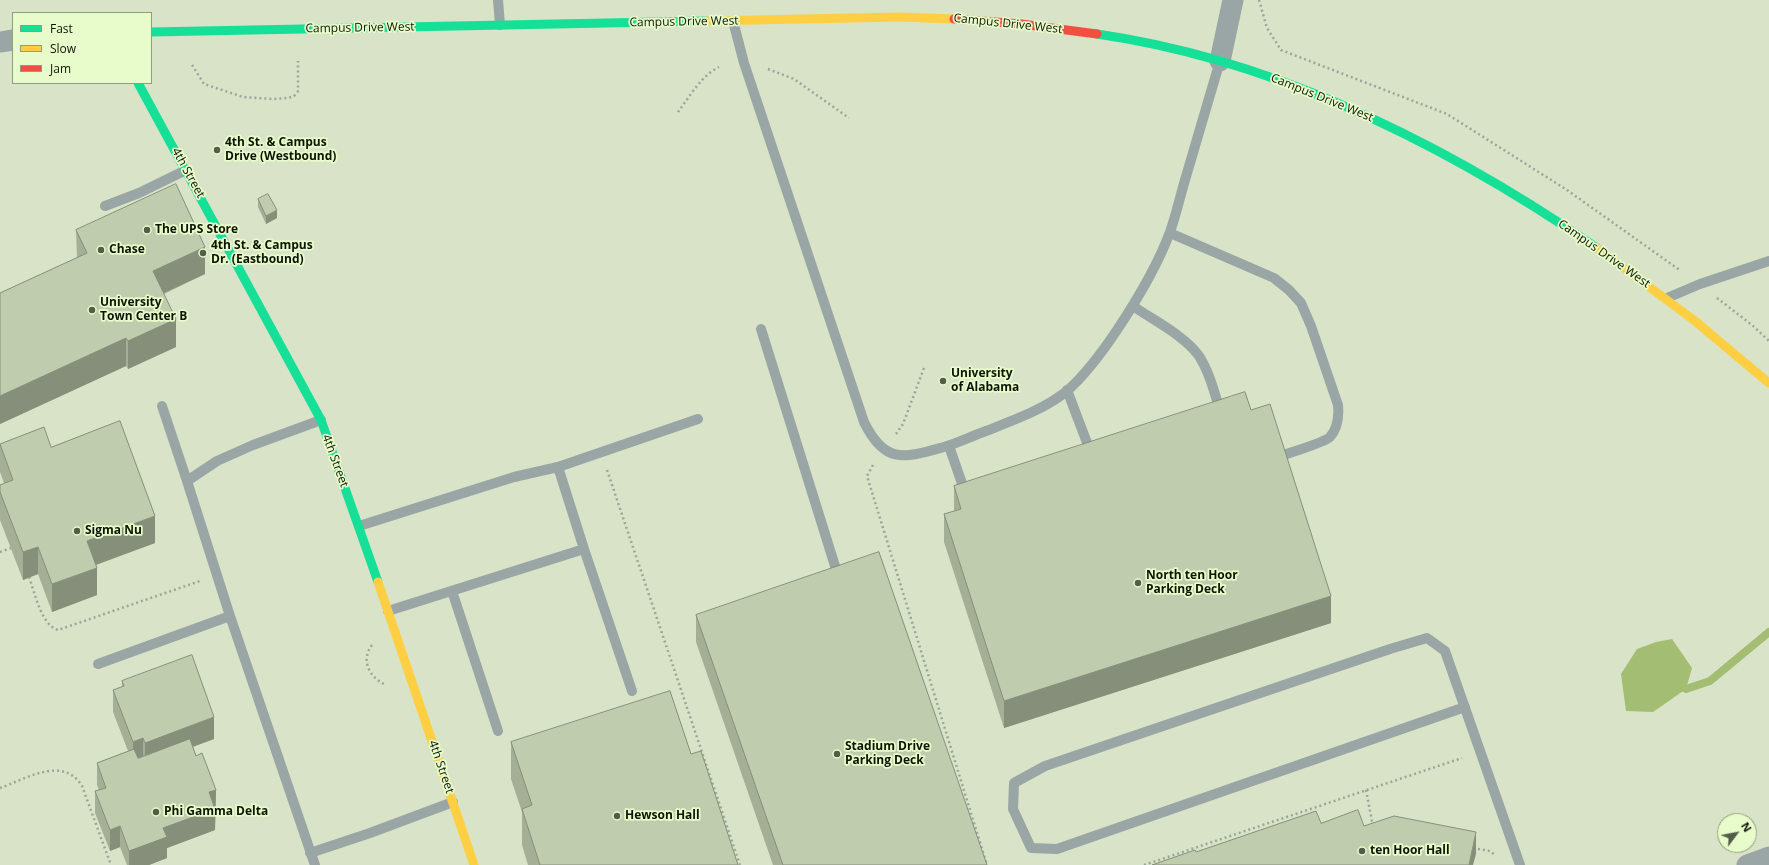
<!DOCTYPE html>
<style>
body{margin:0}
#map{position:relative;width:1769px;height:865px;overflow:hidden;background:#d8e3c8;font-family:"Open Sans",sans-serif}
canvas{display:block}
.legend{position:absolute;left:12px;top:12px;width:140px;height:72px;box-sizing:border-box;background:#e7fcca;border:1px solid #909f7b;margin:0;padding:5px 7px;list-style:none;font-size:12px;color:#0e1404}
.legend li{display:flex;align-items:center;gap:8px;height:20px}
.legend b{width:20px;border:1px solid #909f7b}
.north{position:absolute;left:1717px;top:813px;width:40px;height:40px;box-sizing:border-box;background:#e7fcca;border:1px solid #909f7b;border-radius:50%;rotate:58deg;font-size:11px;font-weight:700;line-height:16px;text-align:center;color:#0e1404}
.north::after{content:'';display:block;margin:auto;width:14px;height:18px;background:#555c49;clip-path:polygon(50% 0,100% 100%,50% 72%,0 100%)}
</style>
<div id="map">
<canvas width="1769" height="865"></canvas>
<ul class="legend">
<li><b style="height:5px;background:#16e098"></b>Fast</li>
<li><b style="height:5px;background:#ffcf43"></b>Slow</li>
<li><b style="height:5px;background:#f24e42"></b>Jam</li>
</ul>
<div class="north">N</div>
</div>
<script>
const c = document.querySelector('canvas').getContext('2d');
c.lineJoin = 'round';
function paint(path, color) { c.fillStyle = color; c.fill(path, 'evenodd'); }
function trace(path, color, width, dash) { c.strokeStyle = color; c.lineWidth = width; c.lineCap = dash ? 'butt' : 'round'; c.setLineDash(dash || []); c.stroke(path); }
function drawText(font, color, halo, rows, align = 'center') {
  c.font = font + ' "Open Sans",sans-serif'; c.lineWidth = 3.5; c.setLineDash([]); c.textBaseline = 'middle'; c.strokeStyle = halo; c.fillStyle = color; for (const [text, x, y, turn = 0] of rows) {
    c.save(); c.translate(x, y); c.rotate((+turn || 0) * Math.PI / 180); c.textAlign = isNaN(turn) ? turn : align; if (halo) c.strokeText(text, 0, 0); c.fillText(text, 0, 0); c.restore();
  }
}
const water = new Path2D(`
 M1672,639L1692,668L1686,689L1653,712L1626,711L1621,674L1637,649L1656,642Z`);
const stream = new Path2D(`
 M1686,689L1710,681L1769,632`);
const path = new Path2D(`
 M1259,0L1267,28L1281,50L1447,114L1567,190L1681,271
 M192,65L204,84L243,97L273,99L288,98L294,96L298,91V61
 M768,69L794,79L849,118
 M678,112C690,96 701,76 719,67
 M1717,298L1752,325L1769,341
 M896,434L903,424L924,368
 M873,465L867,476L987,865
 M607,470L740,865
 M0,552L11,548
 M29,577C35,593 41,625 58,630L200,581
 M372,645C360,661 370,678 386,685
 M0,788C26,779 63,755 82,786L111,865
 M1366,790L1372,821L1375,824
 M1473,848L1490,851L1496,856
 M1144,865L1462,758`);
const lane = new Path2D(`
 M498,0L500,25
 M733,21L744,63L864,422C885,465 904,458 944,447C958,443 972,436 986,431C1014,420 1043,410 1067,391C1086,374 1103,351 1117,330C1137,300 1157,267 1170,232C1176,215 1180,197 1185,180C1197,140 1208,101 1220,61
 M105,206L139,193L186,170
 M1170,233L1274,278L1289,290L1301,303L1311,326L1338,405C1339,416 1338,428 1330,437C1324,443 1288,453 1278,457
 M1667,298L1700,284L1769,261
 M1133,306C1153,320 1185,336 1199,356C1210,373 1215,395 1221,414
 M761,329L835,566L841,580
 M1067,390L1092,456
 M162,406L187,481
 M949,446L966,495
 M359,526L514,477L558,467L698,419
 M584,549L632,691
 M452,591L498,731
 M388,611L584,549L558,467
 M98,664L230,616
 M1465,707L1057,849L1031,848L1013,809L1014,783L1045,766L1390,649L1427,638L1445,651L1520,865
 M310,853L370,833L453,802
 M315,865L230,616L187,481L217,461L253,445L321,420`);
const street = new Path2D(`
 M0,42L13,40
 M1220,61L1233,0
 M1747,865L1769,857`);
const fast = new Path2D(`
 M151,32L707,21
 M1097,34C1278,60 1447,145 1597,248
 M138,83L321,420L378,582`);
const slow = new Path2D(`
 M707,21L899,17L954,19
 M1597,248L1695,321L1769,383
 M378,582L474,865`);
const jam = new Path2D(`
 M954,19L1021,24L1097,34`);
const wall = new Path2D(`
 M258,199L277,218L266,224L258,207Z
 M76,230L205,274L164,294L176,347L128,369L126,366L0,424V293L77,258Z
 M1251,410L1331,623L1004,728L944,542V514L954,511V486Z
 M0,444L51,447L155,543L96,565L97,595L52,612L38,574L23,580L0,520V485L4,483L0,472Z
 M696,615L987,865H773L696,642Z
 M122,681L214,739L193,747L196,756L216,790L215,830L167,848V858L149,865H127L120,847L110,851L95,813V791L99,790L97,785V763L128,751L113,712V690L122,687Z
 M511,742L691,754L738,865H528L522,845V812L511,779Z`);
const shadedWall = new Path2D(`
 M277,210V218L266,224V216Z
 M205,247V274L153,298V271Z
 M176,319V347L128,369V341Z
 M126,338V366L0,424V396Z
 M155,516V543L87,568V541Z
 M38,547V574L23,580V552Z
 M97,568V595L52,612V584Z
 M1331,596V623L1004,728V701Z
 M214,717V739L145,764V743Z
 M143,738V760L133,764V742Z
 M216,790L215,830L167,848V858L149,865H129V851L163,828L209,792Z
 M120,826V847L110,851V830Z
 M1476,832V854L1473,865H1469Z`);
const building = new Path2D(`
 M176,184L205,247L153,271L176,319L128,341L126,338L0,396V293L87,253L76,230Z
 M268,194L277,210L266,216L258,199Z
 M1245,392L1251,410L1270,404L1331,596L1004,701L944,514L961,509L954,486Z
 M120,421L155,516L87,541L97,568L52,584L38,547L23,552L0,492V485L13,480L0,444L44,427L51,447Z
 M879,552L987,865H783L696,615Z
 M192,655L214,717L145,743L143,738L133,742L113,690L124,686L122,681Z
 M670,691L691,754L701,751L738,865H540L522,809L532,805L511,742Z
 M190,739L196,756L202,753L216,790L209,792L215,809L163,828L167,837L129,851L120,826L110,830L95,791L106,788L97,763L134,749L138,758Z
 M1358,810L1364,826L1394,816L1476,832L1469,865H1152L1195,850L1196,852L1316,811L1321,823Z`);
const markers = [
 [217,150,4,"#555c49"],
 [147,230,4,"#555c49"],
 [101,250,4,"#555c49"],
 [203,253,4,"#555c49"],
 [92,310,4,"#555c49"],
 [943,381,4,"#555c49"],
 [77,531,4,"#555c49"],
 [1138,583,4,"#555c49"],
 [837,754,4,"#555c49"],
 [156,812,4,"#555c49"],
 [617,816,4,"#555c49"],
 [1362,851,4,"#555c49"]
];
const streetNames = [
 ["Campus Drive West",684,22,-1],
 ["Campus Drive West",1008,24,6],
 ["Campus Drive West",360,28,-1],
 ["Campus Drive West",1322,98,22],
 ["4th Street",188,173,61],
 ["Campus Drive West",1604,254,35],
 ["4th Street",335,461,70],
 ["4th Street",441,767,71]
];
const poiNames = [
 ["4th St. & Campus",225,143],
 ["Drive (Westbound)",225,157],
 ["The UPS Store",155,230],
 ["4th St. & Campus",211,246],
 ["Dr. (Eastbound)",211,260],
 ["Chase",109,250],
 ["University",100,303],
 ["Town Center B",100,317],
 ["University",951,374],
 ["of Alabama",951,388],
 ["Sigma Nu",85,531],
 ["North ten Hoor",1146,576],
 ["Parking Deck",1146,590],
 ["Stadium Drive",845,747],
 ["Parking Deck",845,761],
 ["Phi Gamma Delta",164,812],
 ["Hewson Hall",625,816],
 ["ten Hoor Hall",1370,851]
];
paint(water, '#a3bd73');
trace(stream, '#a3bd73', 8);
trace(path, '#9ca59c', 2.5, [2, 3]);
trace(lane, '#9aa6a5', 10);
trace(street, '#9aa6a5', 21);
trace(fast, '#16e098', 9);
trace(slow, '#ffcf43', 9);
trace(jam, '#f24e42', 9);
paint(wall, '#a5af96');
paint(shadedWall, '#868f7a');
paint(building, '#c0ccae');
trace(building, '#868f7a', 1);
for (const [x, y, r, color] of markers) { const dot = new Path2D(); dot.arc(x, y, r, 0, 2 * Math.PI); c.fillStyle = color; c.fill(dot); trace(dot, '#e7fcca', 1.5); }
drawText('12px', '#0e1404', '#e7fcca', streetNames);
drawText('bold 12px', '#0e1404', '#e7fcca', poiNames, 'left');
</script>
